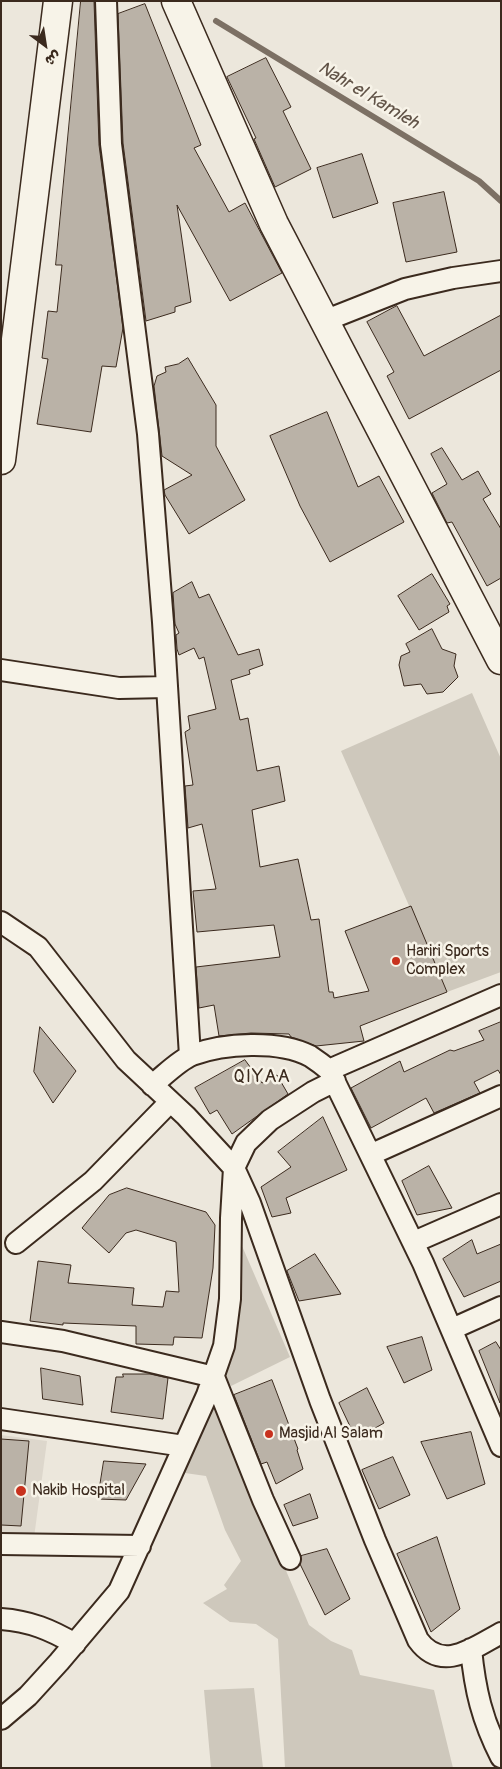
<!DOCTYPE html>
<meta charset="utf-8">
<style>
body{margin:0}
#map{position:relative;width:502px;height:1769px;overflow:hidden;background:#ece7dc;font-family:Pangolin,"Playpen Sans Arabic",sans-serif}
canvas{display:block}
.frame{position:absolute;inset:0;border:2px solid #3b2a1e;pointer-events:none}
.north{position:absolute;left:20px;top:20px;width:50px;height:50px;-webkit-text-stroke:4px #f7f3e8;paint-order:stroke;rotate:149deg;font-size:14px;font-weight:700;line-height:20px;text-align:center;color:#3b2a1e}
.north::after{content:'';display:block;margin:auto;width:18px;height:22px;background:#3b2a1e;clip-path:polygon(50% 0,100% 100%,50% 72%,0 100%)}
</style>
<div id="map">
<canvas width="502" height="1769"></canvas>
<div class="frame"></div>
<div class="north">ش</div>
</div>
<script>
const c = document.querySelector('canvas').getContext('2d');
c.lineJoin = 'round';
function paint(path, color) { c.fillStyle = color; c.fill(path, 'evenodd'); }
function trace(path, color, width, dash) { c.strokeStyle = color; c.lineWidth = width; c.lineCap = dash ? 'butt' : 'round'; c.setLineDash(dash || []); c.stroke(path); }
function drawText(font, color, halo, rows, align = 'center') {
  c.font = font + ' Pangolin,sans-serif'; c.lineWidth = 5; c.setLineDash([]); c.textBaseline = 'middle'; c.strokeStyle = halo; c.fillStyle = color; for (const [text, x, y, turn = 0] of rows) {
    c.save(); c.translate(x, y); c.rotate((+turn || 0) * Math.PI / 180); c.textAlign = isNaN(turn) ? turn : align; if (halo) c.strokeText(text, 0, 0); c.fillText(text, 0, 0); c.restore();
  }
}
const built = new Path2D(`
 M1,1435L47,1441L33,1545L1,1541Z`);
const green = new Path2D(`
 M472,693L501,759V972L447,992L341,751Z
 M239,1239L290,1357L231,1386L225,1378Z
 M216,1405L309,1625L331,1641L352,1650L360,1675L434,1690L453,1768H285L278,1639L256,1624L230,1622L203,1603L227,1589L224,1585L241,1561L225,1530L206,1476L185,1473L181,1467L210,1406Z
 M254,1688L263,1768H211L204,1690Z`);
const stream = new Path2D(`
 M216,21L479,181L501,201`);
const building = new Path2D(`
 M81,1H94L99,145L123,328L116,367L102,366L91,432L37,424L48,359L42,358L48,311L57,312L62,265H56Z
 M145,4L201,145L194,148L229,212L245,203L282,273L230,301L177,205L191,302L175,307V312L146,321L123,143L118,14Z
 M266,58L291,107L283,111L311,169L275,187L254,139L256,138L227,77Z
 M362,154L378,203L333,218L317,168Z
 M444,192L457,252L406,262L393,203Z
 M397,306L424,356L501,315V370L409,419L387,376L394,372L367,322Z
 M188,358L216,405V446L245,500L189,534L165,495L164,490L192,475L162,456L154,386L157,376L166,372L165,367L178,364Z
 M327,412L358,487L379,476L404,522L330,562L300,506L270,436Z
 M442,448L462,480L478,471L491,494L483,499L501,529V578L487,586L452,522L447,523L432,493L447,484L431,454Z
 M432,574L450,604L447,606L449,612L419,630L398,596Z
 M192,582L199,598L209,594L238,655L259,649L263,665L249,670L250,674L231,680L240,720L248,718L257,771L279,766L285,801L252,810L260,867L298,859L311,920L319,919L329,992H333L334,998L369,991L345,931L411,906L447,992L360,1026L364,1041L316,1046L291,1037L289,1034L251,1033L219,1036L214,1005L199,1008L196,967L280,957L274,925L197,932L193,891L216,889L202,824L188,828L185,786L193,785L185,732L190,729L188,716L216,709L204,657L199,659L194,648L179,655L177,649L176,635L179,633L175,624L173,593Z
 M432,629L442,649L456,654L454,666L458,677L443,692L427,694L421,684L404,686L399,665L401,656L410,652L406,644Z
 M501,1022V1075L498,1070L474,1082L480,1093L434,1113L426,1098L371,1128L351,1088L400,1061L404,1072L450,1050L454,1051L484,1040L479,1031Z
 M40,1027L76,1071L53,1103L34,1072Z
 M245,1060L262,1083L277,1075L288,1094L232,1134L217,1110L210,1114L195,1088Z
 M323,1117L347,1170L286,1198L291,1213L272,1217L261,1187L291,1167L278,1152Z
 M429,1166L452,1208L417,1215L402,1181Z
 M127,1188L206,1212L215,1225L213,1268L202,1338L174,1337L173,1345L136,1344V1326L63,1323V1325L30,1321L38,1261L71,1265L68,1283L134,1288L132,1305L163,1307L166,1291L179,1292L176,1242L136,1230L126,1233L109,1253L82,1228L109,1195Z
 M472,1240L477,1254L501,1244V1281L464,1297L443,1259Z
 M315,1254L341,1294L299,1301L287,1271Z
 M422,1337L432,1370L404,1383L387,1347Z
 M496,1342L501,1350L500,1403L479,1351Z
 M41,1368L80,1376L83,1405L43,1399Z
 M123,1374H150L168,1378L163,1419L111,1412L116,1377H123Z
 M272,1380L298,1449L297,1450L303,1469L276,1484L267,1462L261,1464L234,1395Z
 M367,1388L384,1423L356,1439L339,1403Z
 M471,1432L485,1484L447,1499L421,1442Z
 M1,1439L29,1441L21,1526L1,1525Z
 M393,1457L410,1495L379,1509L362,1470Z
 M104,1461L146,1464L126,1500L98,1499Z
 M310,1494L318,1518L293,1526L284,1505Z
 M437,1537L460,1609L431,1632L397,1554Z
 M327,1549L350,1599L325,1615L300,1564L301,1556Z`);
const street = new Path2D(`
 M106,1L111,144L148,434L163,622L190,1056
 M324,321L405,289L453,278L501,271
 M1,670L119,688L167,687
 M1,922L38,947L126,1060L186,1116L234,1168L250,1203L320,1400L375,1540L418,1640C442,1673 473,1648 501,1633
 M329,1070L501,995
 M152,1085C164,1076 178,1061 192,1055C224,1043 279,1040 310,1056C316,1060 323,1065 329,1070L423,1263L501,1446
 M372,1154L501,1096
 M414,1242L501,1204
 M16,1243L93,1181L169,1103
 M452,1329L501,1307
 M1,1332L63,1341L214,1377L263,1500L290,1559
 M1,1419L184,1446
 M1,1544L140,1546
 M1,1619C30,1621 51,1630 75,1644
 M471,1649C475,1690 482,1720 501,1757
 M1,1719L28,1696L59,1662L119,1591L207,1395L224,1346L230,1299L231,1218L234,1168L246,1143L270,1120L313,1092L335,1081`);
const secondary = new Path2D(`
 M176,1L274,224L501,660
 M1,460L58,1`);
const markers = [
 [396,961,5,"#c8321e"],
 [269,1434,5,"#c8321e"],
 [21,1491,6,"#c8321e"]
];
const poiNames = [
 ["Hariri Sports",406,952],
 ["Complex",406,970],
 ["Masjid Al Salam",279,1434],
 ["Nakib Hospital",32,1491]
];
const waterNames = [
 ["Nahr el Kamleh",368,96,31]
];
const quarterNames = [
 ["QIYAA",262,1077]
];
paint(built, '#ddd7cc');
paint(green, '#cec8bc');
trace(stream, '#7c7064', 6);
paint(building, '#bab2a7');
trace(building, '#3b2a1e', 1);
trace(street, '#3b2a1e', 24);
trace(secondary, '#3b2a1e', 31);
trace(street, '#f7f3e8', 20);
trace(secondary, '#f7f3e8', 28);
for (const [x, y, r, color] of markers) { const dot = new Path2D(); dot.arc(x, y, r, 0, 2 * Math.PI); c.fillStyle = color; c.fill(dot); trace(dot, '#f7f3e8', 2); }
drawText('16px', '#3b2a1e', '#f7f3e8', poiNames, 'left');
drawText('italic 18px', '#615347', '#f7f3e8', waterNames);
c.letterSpacing = '1px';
drawText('19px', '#3b2a1e', '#f7f3e8', quarterNames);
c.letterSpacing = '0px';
</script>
